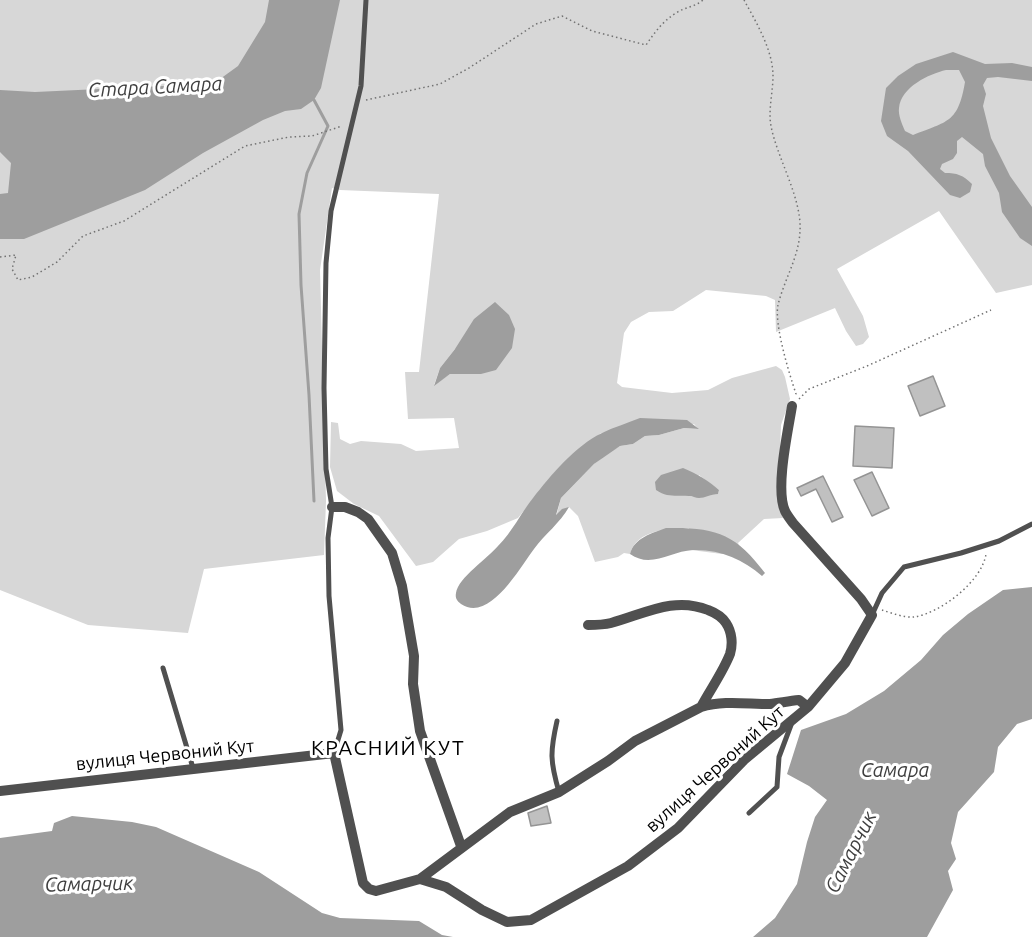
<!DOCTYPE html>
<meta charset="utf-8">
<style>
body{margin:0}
canvas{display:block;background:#fff}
</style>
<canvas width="1032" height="937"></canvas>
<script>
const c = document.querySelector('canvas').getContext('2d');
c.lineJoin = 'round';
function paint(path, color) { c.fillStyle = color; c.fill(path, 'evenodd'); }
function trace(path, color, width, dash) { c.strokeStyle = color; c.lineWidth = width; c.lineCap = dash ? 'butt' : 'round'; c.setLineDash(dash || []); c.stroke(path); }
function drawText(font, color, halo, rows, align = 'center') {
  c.font = font + ' Ubuntu,sans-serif'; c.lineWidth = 6; c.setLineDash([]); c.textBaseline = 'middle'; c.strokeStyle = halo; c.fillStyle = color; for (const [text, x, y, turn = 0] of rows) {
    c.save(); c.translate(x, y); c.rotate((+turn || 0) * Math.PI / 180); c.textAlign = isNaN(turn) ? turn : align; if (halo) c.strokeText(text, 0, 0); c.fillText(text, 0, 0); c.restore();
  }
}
const green = new Path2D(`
 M0,0H1032V285L996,293L939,211L837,269L863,316L869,337L863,344L856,346L846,331L835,308L776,332L775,300L766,296L706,290L673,311L649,312L631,322L624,333L617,383L622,387L672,393L708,390L732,378L776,366L782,370L785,377L790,399L781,425L778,504L783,518L764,519L738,543L742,552L722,554L691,550L689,528C669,528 636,530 630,554L624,553L618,557L595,562L578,516L569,507L556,517L561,498L594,464L608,453L620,446L633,444L645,436L659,435L684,428L698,429L694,424L601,433L577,451L554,473L518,518L487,531L459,539L433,562L416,566L379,516L354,504L337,491L330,467L331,422L338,423L340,439L350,444L361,441L401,444L416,451L459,448L454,418L408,419L405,372H419L439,194L340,190L332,188L320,270L326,501L324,555L204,569L188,633L88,625L0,590ZM455,349L481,374H450L434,385L440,368ZM699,475L719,490L718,494C707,494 700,498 689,496Z`);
const water = new Path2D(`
 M269,0H340L321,88L314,100L301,109L285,111L263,120L203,153L145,190L24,239H0V194L8,193L11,163L0,152V90L35,92L164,86L209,87L238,66L265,22Z
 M953,52L985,64L1012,63L1032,67V81L998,77L987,78L983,85L986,94L983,106L991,138L1010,176L1032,207V246L1020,238L1002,212L999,193L985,166L983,154L962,137L957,141V153L953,159L942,164L940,169L945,173C957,173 963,175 972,184L970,192L960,198L950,195L908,151L887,136L881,121L886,88L898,76L916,64ZM946,70H959L965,82C958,123 948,121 913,135L905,131C902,124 898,115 899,108C901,87 929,74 946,70Z
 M495,302L509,315L515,329L512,348L496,370L481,374H450L434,386L440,368L455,349L474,319Z
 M640,418L687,420L699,429L684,428L659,435L645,436L633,444L620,446L594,464L561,498L556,515L562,509L569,507C560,523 545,534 534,549C520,567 490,623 461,604C457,601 455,598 456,593C458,578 488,558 498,546C512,532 521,513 533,498C551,475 575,446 602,433C614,427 628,423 640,418Z
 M683,468C697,474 708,480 719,490L718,494C711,494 705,498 699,498C696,498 692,496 689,496C676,495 668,498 656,490L655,482L661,475Z
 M666,528C715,527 735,533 765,573L762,576C743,559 719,549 693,550C671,551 651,569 630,554C634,538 652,533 666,528Z
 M1032,587V719L1017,724L998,747L994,772L958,812L951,843L956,859L948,871L953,890L927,937H753L775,918L797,884L807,842L815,817L827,800L809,786L787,774L801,730L846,714L884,691L921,660L943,635L968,614L1003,590Z
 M72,816L132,822L156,827L259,872L322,913L340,918L419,921L442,935L453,937H0V838L52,831L54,823Z`);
const stream = new Path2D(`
 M314,100L328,126L307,173L299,214L301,285L309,395L314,501`);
const building = new Path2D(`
 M933,376L945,406L920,416L908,386Z
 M855,426L894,428L892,468L853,466Z
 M872,472L889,508L872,516L854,480Z
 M823,476L843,517L832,522L816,489L801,496L797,488Z
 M547,806L551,823L531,826L528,813Z`);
const path = new Path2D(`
 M744,0C756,22 773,50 773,76C773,92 768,110 771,126C777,158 802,198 800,231C799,257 784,280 778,305C774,324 789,373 796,394L795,397
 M366,100L440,84L469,68L536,24L562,16L592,31L646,45C655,32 663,21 676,13C685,7 695,7 703,0
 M0,257L16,255L12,269L18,280L32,277L57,262L83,236L124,221L245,146L289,137L312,136L342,126
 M799,399L809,389L867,366L991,310
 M882,610C891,613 905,618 914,617C941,613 982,581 986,554`);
const service = new Path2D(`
 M872,615L882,593L904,567L961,553L999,541L1032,524
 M163,668L193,768
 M557,721C550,752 550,761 559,792
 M334,753L341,730L329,596L328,538L332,507L326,469L324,388L326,263L331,211L361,86L366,0
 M749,813L777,787L779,757L791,725`);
const minor = new Path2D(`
 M332,507H345L358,512L368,519L392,553L402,586L414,656L413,684L420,731L461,846
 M588,625C595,625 603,625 611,623C644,614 674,596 708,610C716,613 722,617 726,623C732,632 733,644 730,654C723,672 710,690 701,707
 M0,791L334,753L363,883L369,889L376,891L420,879L510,812L559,792L608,761L635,741L701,707C724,700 746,704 770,704C779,703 789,701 799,700L808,707
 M420,879L446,887L482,910L507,922L531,920L628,866L678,828L744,760L808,707L845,663L872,615L861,599L793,523C790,519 787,515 785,511C775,489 788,431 792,406`);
const streetNames = [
 ["вулиця Червоний Кут",165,755,-6],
 ["вулиця Червоний Кут",715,769,-42]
];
const waterNames = [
 ["Стара Самара",155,87,-3],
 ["Самара",895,770],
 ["Самарчик",851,852,-63],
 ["Самарчик",89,884,-1]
];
const quarterNames = [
 ["КРАСНИЙ КУТ",388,748]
];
paint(green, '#d7d7d7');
paint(water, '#9e9e9e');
trace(stream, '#9e9e9e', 3);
paint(building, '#c0c0c0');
trace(building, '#949494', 1.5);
trace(path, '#727272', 1.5, [1.5, 3]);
trace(service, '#505050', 5);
trace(minor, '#505050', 10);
drawText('18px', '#000', '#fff', streetNames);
drawText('italic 20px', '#3f3f3f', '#fff', waterNames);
c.letterSpacing = '1.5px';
drawText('21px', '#000', '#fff', quarterNames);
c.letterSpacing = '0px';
</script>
